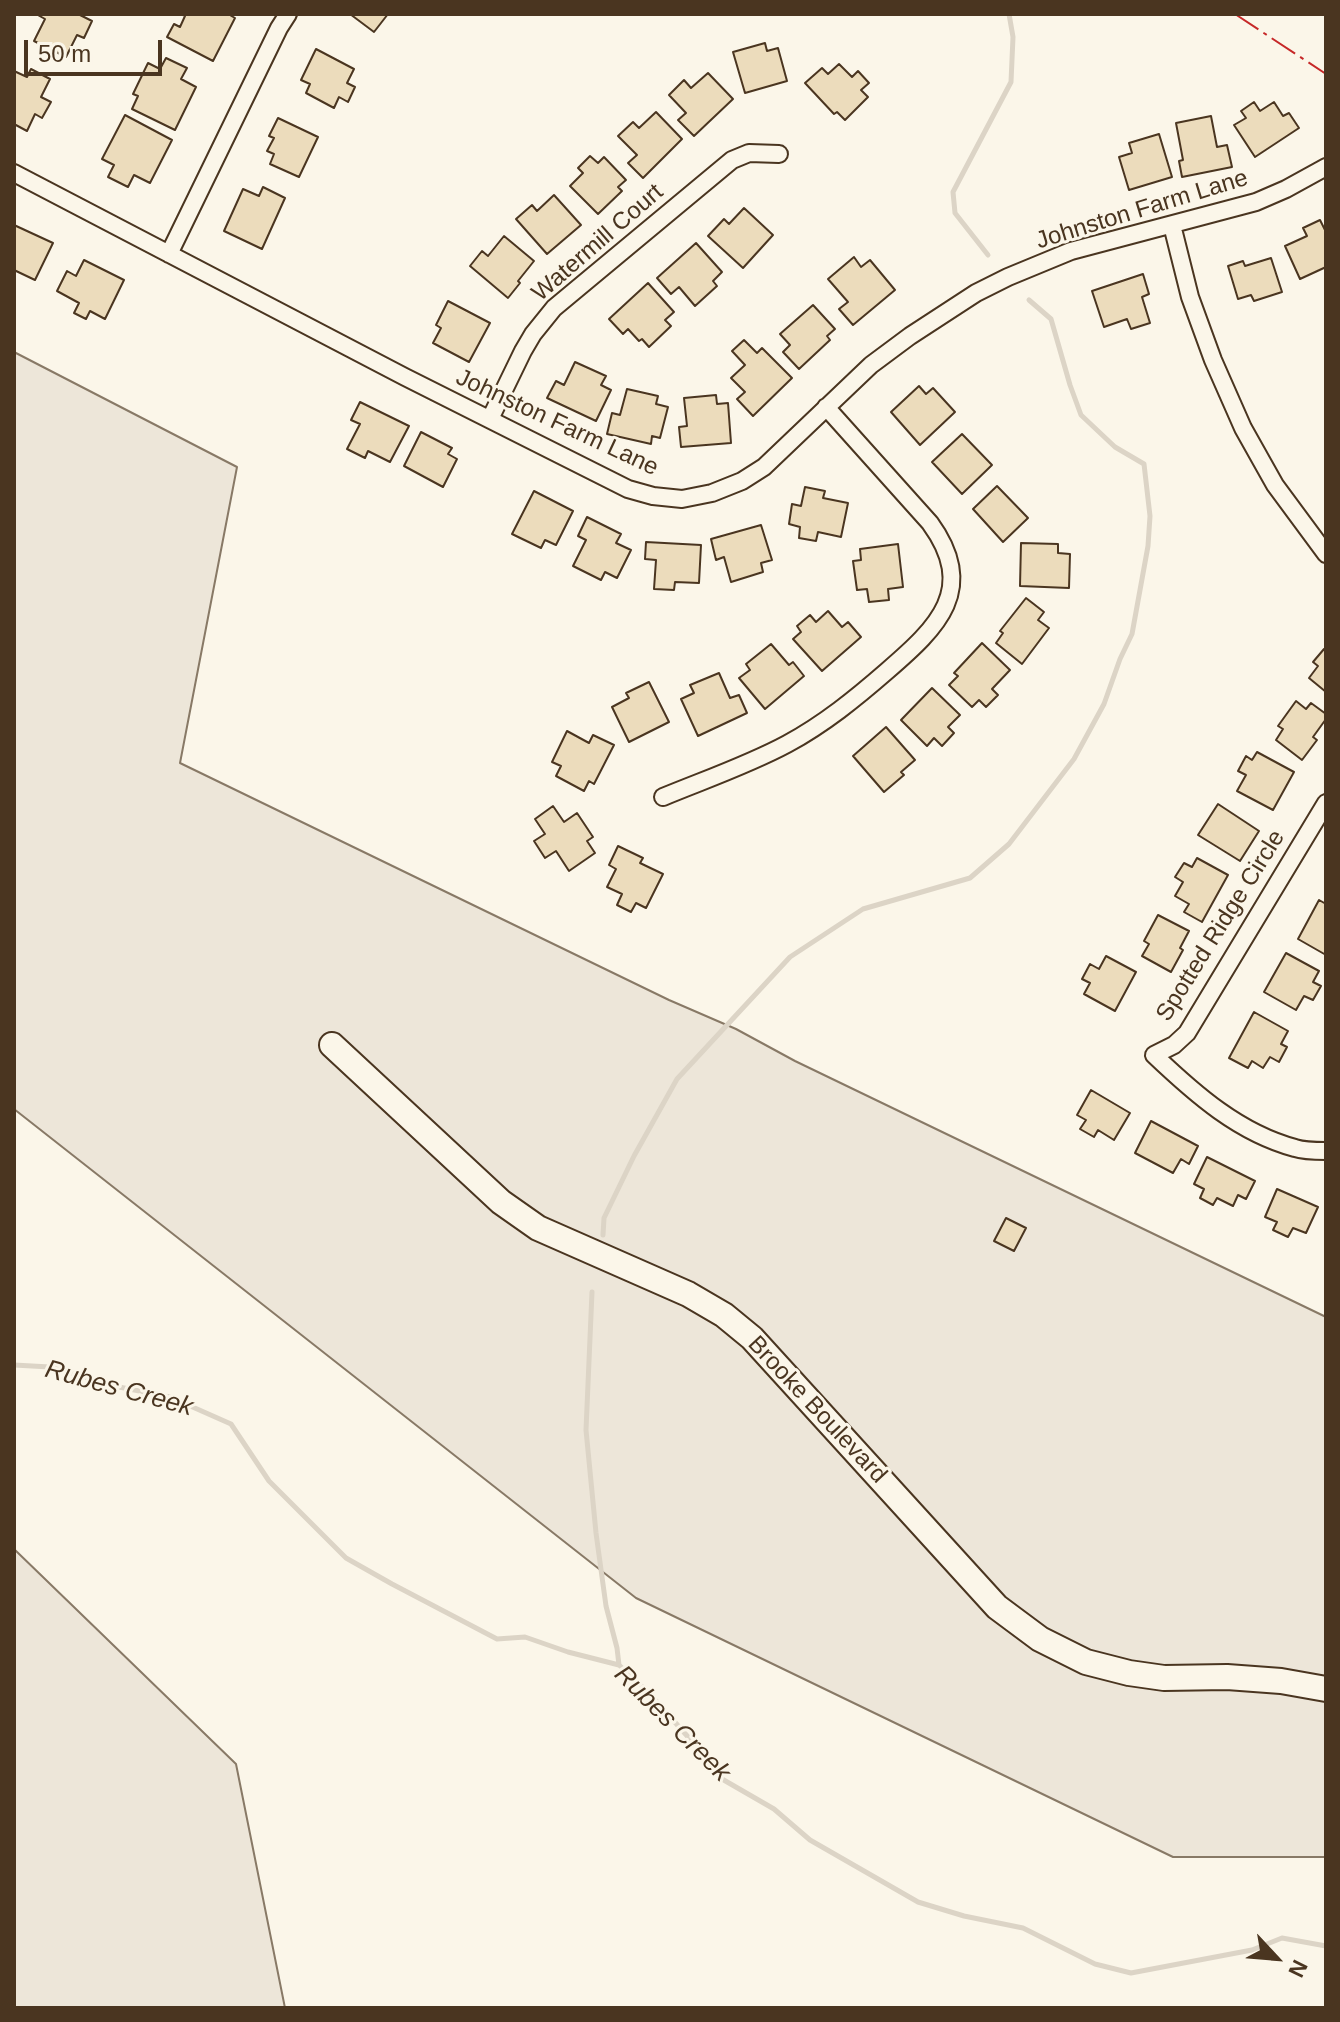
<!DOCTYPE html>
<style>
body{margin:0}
#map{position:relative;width:1340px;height:2022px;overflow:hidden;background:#fbf6e9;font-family:Arial,sans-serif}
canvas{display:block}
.frame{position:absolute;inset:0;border:16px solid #4a3520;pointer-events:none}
.north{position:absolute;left:1236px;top:1918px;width:80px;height:80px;-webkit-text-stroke:6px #fbf6e9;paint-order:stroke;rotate:116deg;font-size:22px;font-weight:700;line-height:32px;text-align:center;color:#4a3520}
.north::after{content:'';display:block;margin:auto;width:28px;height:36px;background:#4a3520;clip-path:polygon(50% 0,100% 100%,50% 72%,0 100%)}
.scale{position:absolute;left:24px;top:40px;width:138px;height:36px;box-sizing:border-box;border:4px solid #4a3520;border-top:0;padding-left:10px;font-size:24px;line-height:28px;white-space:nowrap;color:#4a3520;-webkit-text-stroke:6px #fbf6e9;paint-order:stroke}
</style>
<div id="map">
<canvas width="1340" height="2022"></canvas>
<div class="frame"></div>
<div class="north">N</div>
<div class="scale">50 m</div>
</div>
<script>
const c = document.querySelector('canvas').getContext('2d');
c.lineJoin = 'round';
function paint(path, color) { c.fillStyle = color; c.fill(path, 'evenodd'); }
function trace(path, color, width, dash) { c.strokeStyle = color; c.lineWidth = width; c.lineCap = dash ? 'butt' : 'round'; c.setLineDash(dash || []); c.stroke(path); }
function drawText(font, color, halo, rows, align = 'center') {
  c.font = font + ' Arial,sans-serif'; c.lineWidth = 6; c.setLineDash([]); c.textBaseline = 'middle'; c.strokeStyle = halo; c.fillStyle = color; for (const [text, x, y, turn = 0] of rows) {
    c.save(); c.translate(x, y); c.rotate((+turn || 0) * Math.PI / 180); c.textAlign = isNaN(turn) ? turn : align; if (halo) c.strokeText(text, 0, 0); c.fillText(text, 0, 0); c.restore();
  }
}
const green = new Path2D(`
 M14,352L237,467L180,763L669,1000L736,1029L795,1061L1326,1317V1857H1173L636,1598L14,1109Z
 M14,1549L236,1764L285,2008H14Z`);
const stream = new Path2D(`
 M988,255L955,213L953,192L1011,82L1013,37L1009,14
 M603,1235L604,1218L634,1156L677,1079L790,957L863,909L970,878L1009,844L1074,759L1104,704L1120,659L1132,634L1148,546L1150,516L1144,464L1115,447L1081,415L1070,385L1051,319L1029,300
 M592,1292L586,1430L596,1533L606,1606L617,1648L619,1665
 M14,1365L50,1367L119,1387L170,1397L231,1424L269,1481L346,1558L392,1584L497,1639L525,1637L568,1652L619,1665L648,1692L689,1738L722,1779L774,1809L810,1840L918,1902L964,1916L1023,1928L1095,1964L1131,1973L1252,1950L1282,1938L1326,1946`);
const building = new Path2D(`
 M36,14H78L92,21L84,38L77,35L66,57L34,41L45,19Z
 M181,14H228L235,18L213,61L167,37L174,24L180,27L185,16Z
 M350,14H388L374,32Z
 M765,43L767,51L778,48L787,81L745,93L733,52Z
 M316,49L354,69L347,83L355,87L348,102L339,97L334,108L306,93L310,84L301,80Z
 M166,58L187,68L181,79L196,87L175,130L132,109L138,96L133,94L148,63L160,69Z
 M839,64L852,77L858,71L869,83L861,90L868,97L845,120L837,112L834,114L805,83L822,68L828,74Z
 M31,69L50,79L41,97L51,102L42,118L35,114L27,131L14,124V71L27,77Z
 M708,73L733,99L694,136L678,120L686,113L669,95L684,80L691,88Z
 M1254,102L1260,111L1274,102L1283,116L1289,113L1299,128L1255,157L1234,125L1246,118L1241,111Z
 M656,112L682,139L643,178L628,163L637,155L618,136L633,122L639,128Z
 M125,115L172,140L150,183L134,175L128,187L108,177L114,165L102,159Z
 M1211,116L1217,147L1227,145L1232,167L1182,177L1179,161L1183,160L1176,123Z
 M278,118L318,137L299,177L270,164L274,154L267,151L274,138L269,136Z
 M1159,134L1172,177L1129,190L1119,157L1132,153L1129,143Z
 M590,156L598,163L604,157L626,180L618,187L622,191L598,214L570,186L583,173L578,168Z
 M263,187L285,198L262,249L224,231L243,189L259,196Z
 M554,195L581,225L547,254L516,219L532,205L537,211Z
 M744,208L773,235L743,268L708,236L724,219L729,224Z
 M1320,220L1326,232V267L1300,279L1285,246L1307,236L1303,228Z
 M14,225L53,243L35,280L14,270Z
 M504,236L534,261L518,281L520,283L508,298L470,266L482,251L488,256Z
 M696,243L722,272L713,281L717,286L695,306L679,287L671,294L657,278Z
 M854,257L861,267L870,260L895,290L853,325L839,309L848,302L828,279Z
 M1271,258L1282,292L1254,301L1251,295L1238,299L1228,266L1243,261L1245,266Z
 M84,260L124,280L105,319L90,311L86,319L74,313L79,303L57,291L67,271L76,276Z
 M1143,274L1149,294L1142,297L1150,323L1131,329L1127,319L1104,327L1092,291Z
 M648,283L674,312L665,320L671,326L649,347L642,339L639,341L628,329L623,334L609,319Z
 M448,301L490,323L469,362L433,343L441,328L436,325Z
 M813,305L835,329L827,336L830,340L799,369L783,352L790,345L780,334Z
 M744,340L757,353L762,348L792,378L753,416L737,399L745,392L731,378L745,365L732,351Z
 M575,362L606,376L601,385L611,390L596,421L547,398L556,381L564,385Z
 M919,386L926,394L933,388L955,412L920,445L891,412Z
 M627,389L658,396L656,404L668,407L660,438L652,436L651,444L607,434L612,413L620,415Z
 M716,395L717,404L728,403L731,443L681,447L679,427L687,426L684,398Z
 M360,402L409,426L390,462L368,451L365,458L347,449L360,424L351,420Z
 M421,432L452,448L448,454L457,459L443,487L404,466Z
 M962,434L992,465L962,494L932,462Z
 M997,486L1028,518L1003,542L973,509Z
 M805,487L825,491L823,498L848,503L841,537L818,532L816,541L799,538L800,527L789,524L792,504L801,506Z
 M534,491L573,511L556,545L545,540L541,548L512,534Z
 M587,517L621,534L616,543L631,550L617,578L605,572L601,580L573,566L586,540L578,536Z
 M761,525L772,560L761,563L763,572L731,582L724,557L716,560L711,539Z
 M646,542L701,545L699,583L675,582L674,590L654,589L656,560L645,559Z
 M1021,543L1058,544V553L1070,554L1069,588L1020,586Z
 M898,544L903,587L888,589L889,600L869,602L867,589L857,590L853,561L861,560L860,549Z
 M1026,598L1044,612L1038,620L1049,628L1022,664L996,643L1003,633L1000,631Z
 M828,611L842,627L848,622L861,637L822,671L793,639L801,632L797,626L810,615L816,622Z
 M982,643L1010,670L992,689L998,695L986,707L979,700L972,707L949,685L958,676L954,673Z
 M771,644L789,665L793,662L804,676L765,709L739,678L750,670L746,664Z
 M1324,649L1326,651V692L1309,678L1318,666L1313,662Z
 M719,673L730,698L739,695L747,713L698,736L681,699L694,693L690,685Z
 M649,682L669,722L629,742L612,707L629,698L626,693Z
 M932,688L960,715L948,727L954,733L942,746L934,738L927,746L901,720Z
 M1296,701L1306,709L1311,703L1326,714V719L1313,737L1317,740L1302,760L1276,740L1283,729L1278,726Z
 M886,727L915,760L901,772L904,775L884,792L853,756Z
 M567,731L589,743L593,735L614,745L594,784L589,781L584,791L556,776L561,766L552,762Z
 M1257,752L1294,772L1273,810L1237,791L1246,775L1238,771L1246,756L1252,760Z
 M1218,804L1259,831L1240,861L1198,835Z
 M553,806L564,822L577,813L593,837L587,841L595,853L569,871L556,851L545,858L534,841L545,834L535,819Z
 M618,846L643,858L640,863L663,874L646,908L636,903L631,912L617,905L622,894L607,887L616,869L609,865Z
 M1197,858L1228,875L1202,922L1184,912L1189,904L1175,896L1183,882L1175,877L1184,863L1192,867Z
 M1319,900L1326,904V955L1298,939Z
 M1158,915L1189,931L1180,948L1183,950L1171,972L1142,956L1149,944L1144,941Z
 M1286,953L1319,971L1313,982L1321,986L1313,1000L1304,996L1296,1010L1264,992Z
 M1106,956L1136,972L1115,1011L1084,994L1090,983L1082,979L1090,964L1099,969Z
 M1254,1012L1288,1031L1281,1044L1287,1047L1279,1062L1270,1057L1263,1068L1252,1061L1248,1068L1229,1058Z
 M1091,1090L1130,1113L1114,1140L1098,1130L1094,1137L1080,1129L1086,1120L1077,1115Z
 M1151,1121L1198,1146L1189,1164L1181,1159L1173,1173L1135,1153Z
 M1207,1157L1255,1181L1246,1199L1238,1195L1233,1206L1217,1198L1213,1205L1200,1198L1204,1189L1194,1184Z
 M1277,1189L1318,1207L1306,1233L1293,1228L1288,1237L1273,1230L1277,1222L1265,1217Z
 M1006,1218L1026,1228L1014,1251L994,1241Z`);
const street = new Path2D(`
 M14,173L405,377L628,489L653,496L682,499L712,493L742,481L764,467L871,365L910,336L976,293L1008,277L1071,251L1256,202L1286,189L1326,167
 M1172,225L1190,297L1213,360L1243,428L1275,485L1326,554
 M169,254L279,28L288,14
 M490,419L523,351L533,334L554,308L732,160L749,153L779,154
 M663,797C704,780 748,765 787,744C824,724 856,698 887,671C938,627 978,589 930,523L826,407
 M1326,803L1187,1033L1174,1045L1154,1055C1195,1094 1239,1133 1295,1148C1304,1151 1316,1151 1326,1151`);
const secondary = new Path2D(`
 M332,1045L501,1202L538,1228L688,1294L724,1315L752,1338L997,1607L1040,1639L1086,1662L1129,1673L1164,1678L1227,1677L1281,1681L1326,1689`);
const power = new Path2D(`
 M1235,14L1326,74`);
const streetNames = [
 ["Johnston Farm Lane",1142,210,-17],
 ["Watermill Court",598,243,-41],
 ["Johnston Farm Lane",557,423,25],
 ["Spotted Ridge Circle",1221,926,-58],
 ["Brooke Boulevard",817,1410,47]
];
const waterNames = [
 ["Rubes Creek",119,1389,15],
 ["Rubes Creek",672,1724,45]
];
paint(green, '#ede6d9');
trace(green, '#887966', 2);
trace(stream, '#dcd4c6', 5);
paint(building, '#ecdcbc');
trace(building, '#4a3520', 2);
trace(street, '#4a3520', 20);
trace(secondary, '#4a3520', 28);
trace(street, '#fbf6e9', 16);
trace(secondary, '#fbf6e9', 24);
trace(power, '#c62828', 2, [28, 6, 4, 6]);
drawText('24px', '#4a3520', '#fbf6e9', streetNames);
drawText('italic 26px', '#4a3520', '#fbf6e9', waterNames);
</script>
